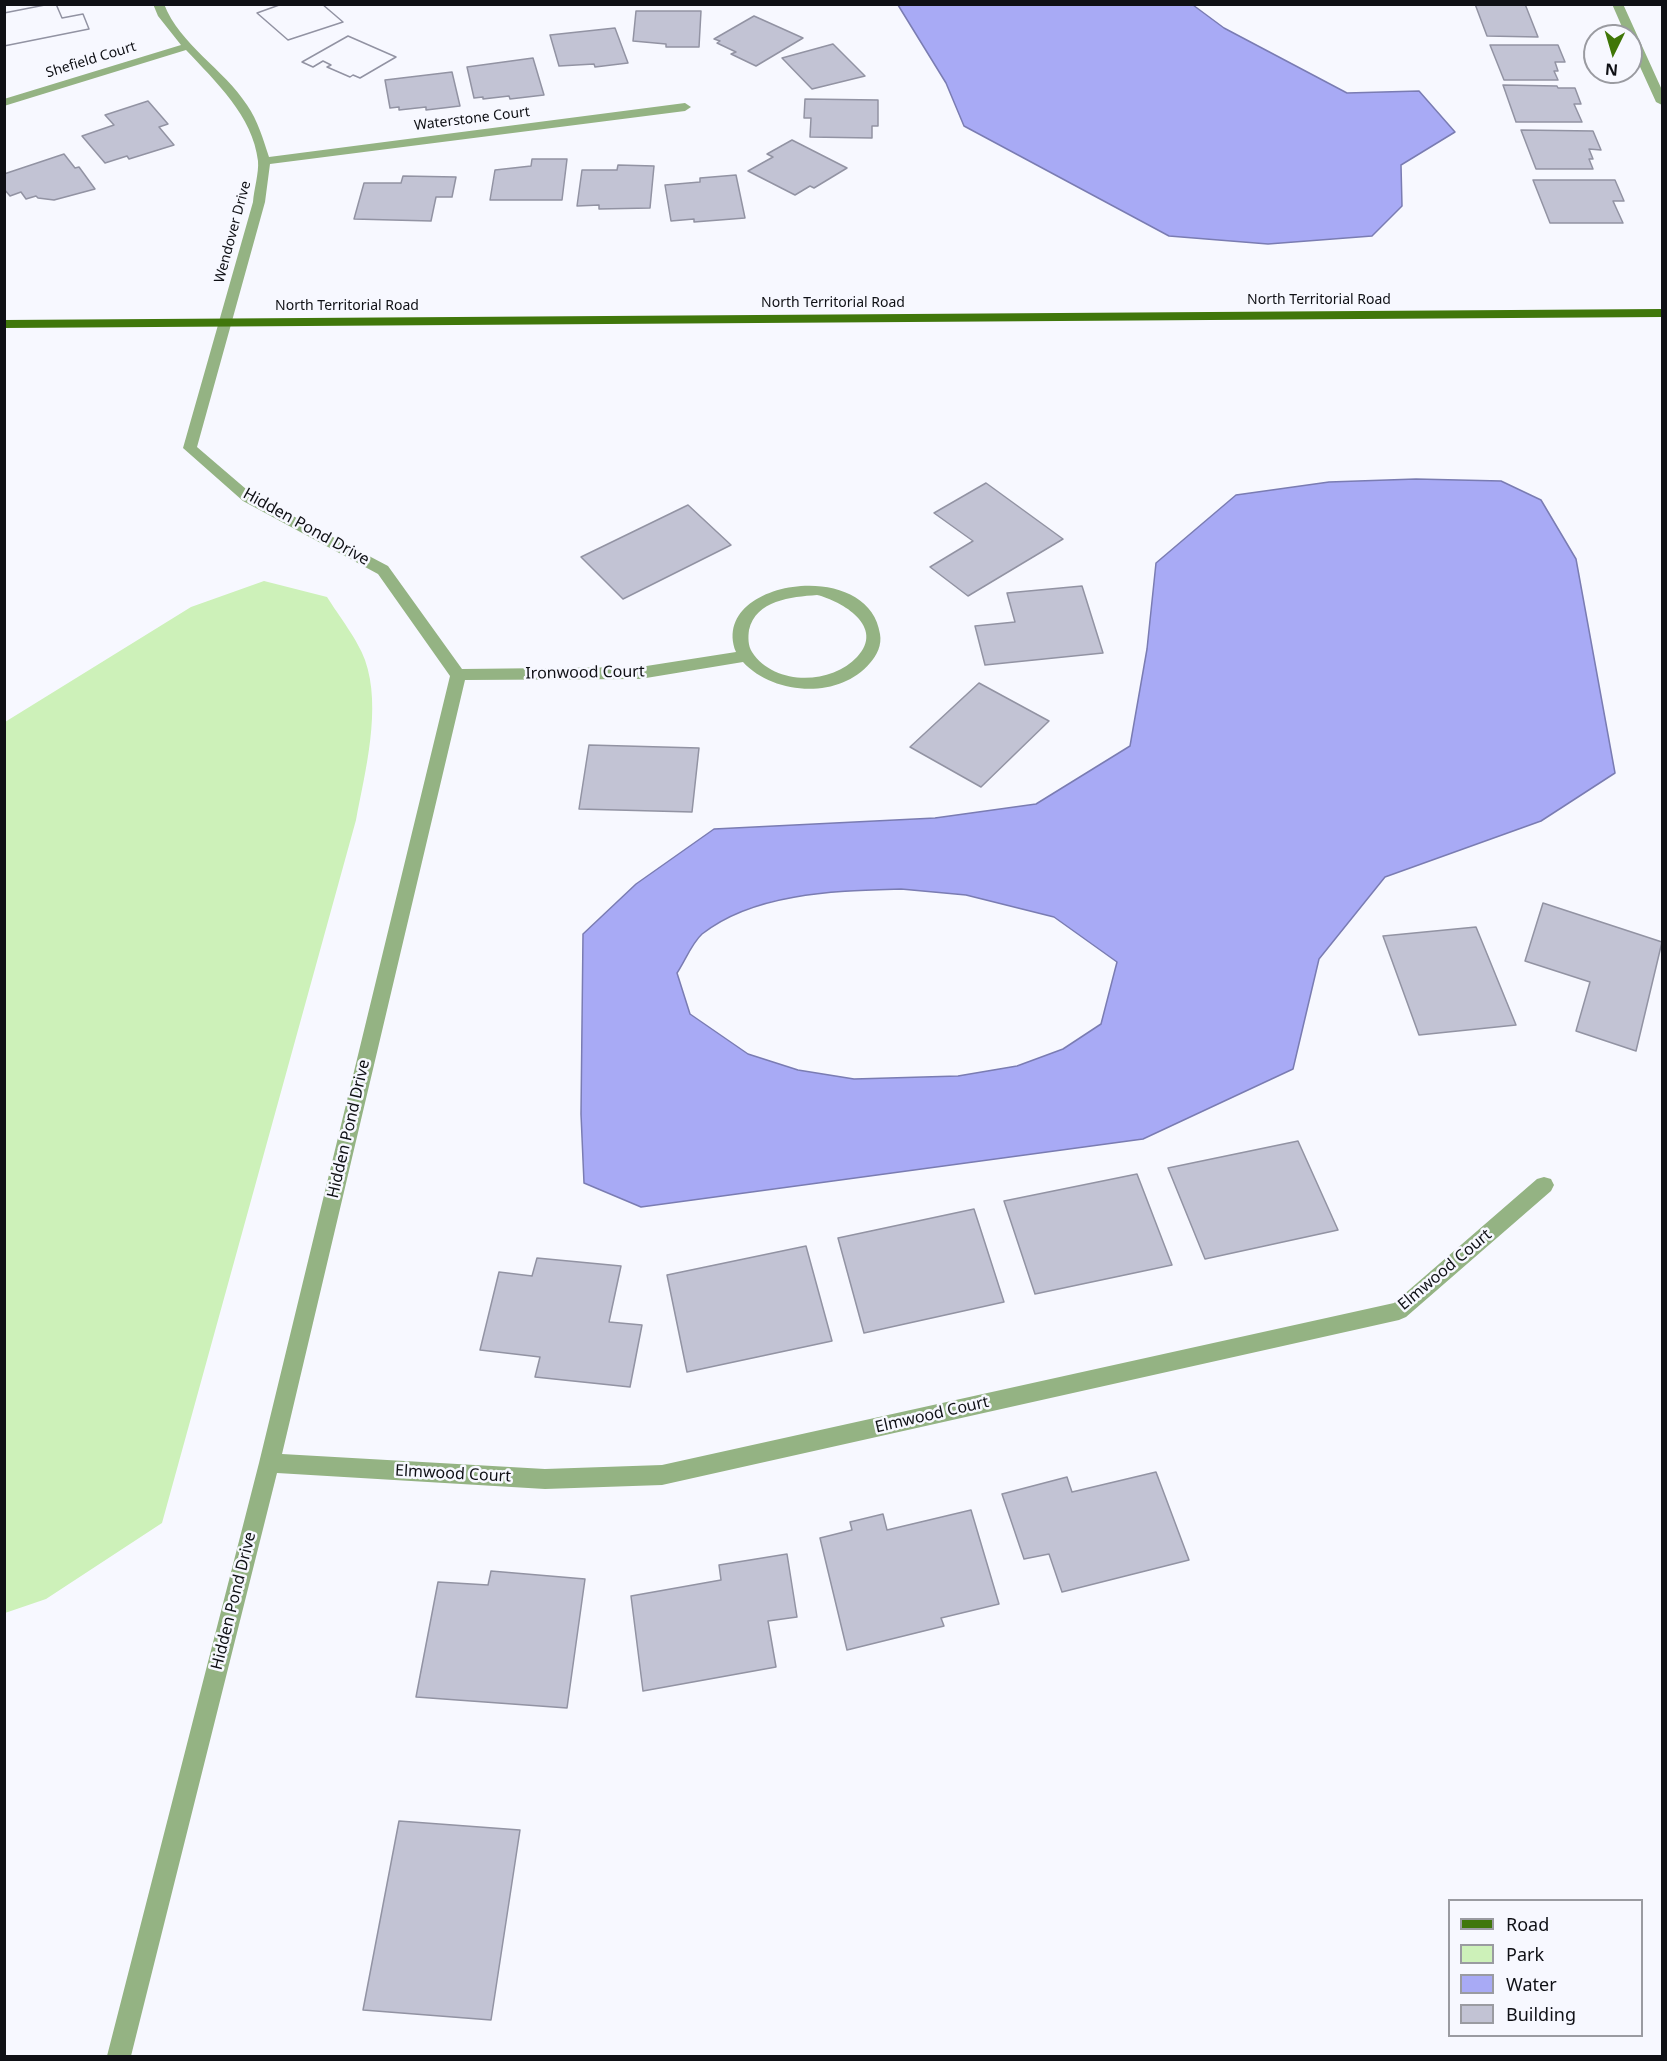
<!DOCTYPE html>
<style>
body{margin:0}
#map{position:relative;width:1667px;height:2061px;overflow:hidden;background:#f7f8ff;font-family:"Noto Sans",sans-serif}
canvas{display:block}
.frame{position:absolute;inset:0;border:6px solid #0f1015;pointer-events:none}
.legend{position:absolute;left:1448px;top:1899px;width:195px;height:138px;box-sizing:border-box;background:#f7f8ff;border:2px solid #9a9ba1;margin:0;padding:8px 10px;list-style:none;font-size:18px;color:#0f1015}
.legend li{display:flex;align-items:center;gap:12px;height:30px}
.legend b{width:30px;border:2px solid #9a9ba1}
.north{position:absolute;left:1583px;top:24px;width:60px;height:60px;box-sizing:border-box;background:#f7f8ff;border:2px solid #9a9ba1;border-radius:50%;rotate:185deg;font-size:16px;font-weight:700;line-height:24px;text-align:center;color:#0f1015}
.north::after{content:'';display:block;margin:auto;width:21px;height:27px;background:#3f7607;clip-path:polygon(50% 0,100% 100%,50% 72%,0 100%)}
</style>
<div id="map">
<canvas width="1667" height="2061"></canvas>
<div class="frame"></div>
<ul class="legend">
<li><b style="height:8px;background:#40770b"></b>Road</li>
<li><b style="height:16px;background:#cdf1b9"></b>Park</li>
<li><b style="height:16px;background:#a8aaf5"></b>Water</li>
<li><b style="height:16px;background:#c2c3d4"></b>Building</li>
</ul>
<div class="north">N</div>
</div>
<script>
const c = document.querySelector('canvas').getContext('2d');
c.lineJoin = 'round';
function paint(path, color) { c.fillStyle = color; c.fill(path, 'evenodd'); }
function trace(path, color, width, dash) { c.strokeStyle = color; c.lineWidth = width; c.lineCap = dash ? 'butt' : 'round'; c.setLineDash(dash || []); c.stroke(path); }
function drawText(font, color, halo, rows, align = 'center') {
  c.font = font + ' "Noto Sans",sans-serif'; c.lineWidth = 5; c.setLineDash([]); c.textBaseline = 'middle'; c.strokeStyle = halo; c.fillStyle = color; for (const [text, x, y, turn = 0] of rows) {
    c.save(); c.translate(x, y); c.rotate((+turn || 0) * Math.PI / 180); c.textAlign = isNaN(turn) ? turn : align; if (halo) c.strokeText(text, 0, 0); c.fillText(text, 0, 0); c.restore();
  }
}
const green = new Path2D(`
 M264,581L327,597C339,616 358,640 365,660C382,708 365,772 356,820L162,1523L46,1599L5,1613V722L191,607Z`);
const water = new Path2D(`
 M898,5H1193L1224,28L1347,93L1419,91L1455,132L1401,165L1402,206L1372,236L1268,244L1169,236L964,126L946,83Z
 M1416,479L1501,481L1541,500L1576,559L1615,773L1541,821L1385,877L1319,959L1293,1069L1143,1139L641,1207L584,1183L581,1114L583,934L636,884L714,829L935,818L1036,804L1130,746L1147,649L1156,563L1236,495L1329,482ZM901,889L966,895L1054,917L1117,962L1101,1024L1063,1049L1017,1066L958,1076L854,1079L798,1070L748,1054L690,1014L677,973C685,961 692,943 702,934C755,892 838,891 901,889Z`);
const building = new Path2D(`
 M50,4H56L62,18L83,14L89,29L4,46V13Z
 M50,4H56L62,18L83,14L89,29L4,46V13Z
 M282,4H322L343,22L288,40L257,13Z
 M282,4H322L343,22L288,40L257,13Z
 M1475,4H1525L1538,37L1487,36Z
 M636,11H701L699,47H666V44L633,41Z
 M754,16L803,38L756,66L731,54L736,52L717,43L720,41L714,39Z
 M615,28L628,63L595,67L594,64L559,66L550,35Z
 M348,36L396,57L360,78L353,75L350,77L327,67L331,65L323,61L313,67L302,62Z
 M348,36L396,57L360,78L353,75L350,77L327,67L331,65L323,61L313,67L302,62Z
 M833,44L865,76L812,89L782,58Z
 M1490,45H1558L1565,62H1555L1558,71H1554L1558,80H1504Z
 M533,58L544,95L510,99L509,96L483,99V97L474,98L467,67Z
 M452,72L460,106L426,110V107L399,110V107L390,108L385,80Z
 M1503,85L1557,86L1558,88H1575L1581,104H1574L1582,122H1516Z
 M805,99L878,100V126H872V138L810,137L811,118H804Z
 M148,101L168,124L159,127L174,145L129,159L127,156L105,163L82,136L114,125L105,115Z
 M1521,130L1593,131L1601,150L1589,149L1593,159H1589L1593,169H1536Z
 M792,140L847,168L814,188L810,186L795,195L748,171L773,157L767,154Z
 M64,154L75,168L79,167L95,189L54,200L38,198L36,196L26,199L21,192L10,196L4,189V174Z
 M532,159H567L562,200H490L495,170L531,166Z
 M618,165L654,166L650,208L599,209V205L577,206L582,170H617Z
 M736,175L745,218L694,222V219L671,221L665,185L700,182V178Z
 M403,176L456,177L452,197H436L431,221L354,219L364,183H401Z
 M1533,180H1615L1624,201H1613L1623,223H1550Z
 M986,483L1063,539L968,596L930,567L973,541L934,513Z
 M688,505L731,545L623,599L581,557Z
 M1082,586L1103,653L985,665L975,626L1015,622L1007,593Z
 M979,683L1049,721L981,787L910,747Z
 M589,745L699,748L692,812L579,809Z
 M1543,903L1662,942L1636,1051L1576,1031L1590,982L1525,961Z
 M1476,927L1516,1025L1419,1035L1383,936Z
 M1298,1141L1338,1230L1205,1259L1168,1168Z
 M1137,1174L1172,1265L1035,1294L1004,1201Z
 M974,1209L1004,1302L864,1333L838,1238Z
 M806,1246L832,1341L687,1372L667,1275Z
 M537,1258L621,1266L609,1322L642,1325L630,1387L535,1377L540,1357L480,1350L499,1272L532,1276Z
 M1156,1472L1189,1560L1062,1592L1049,1554L1024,1559L1002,1494L1067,1477L1072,1492Z
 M971,1510L999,1604L941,1618L944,1626L847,1650L820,1538L852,1530L850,1522L883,1514L887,1530Z
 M787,1554L797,1617L768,1621L776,1667L643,1691L631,1596L721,1580L719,1565Z
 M491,1571L585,1579L567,1708L416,1697L438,1582L488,1585Z
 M399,1821L520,1830L491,2020L363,2010Z`);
const minor = new Path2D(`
 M153,4H164C180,45 224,69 247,105C258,121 263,139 269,157L685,103L691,107L685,111L270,164L265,202L197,447L253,495L388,566L462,669L640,667L736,652C708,580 869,556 880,634C882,645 877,655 870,663C839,700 773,695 743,662L640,679L465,680L282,1454L545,1469L662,1465L1394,1303L1537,1179L1544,1177L1551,1179L1554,1185L1551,1191L1406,1317L1399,1320L662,1485L545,1489L277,1473L131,2056H107L259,1463L450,676L378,574L243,501L183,448L253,202C254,189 259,173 258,161C253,116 215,81 186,50L4,106V99L181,45L158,16ZM817,595C842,601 886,627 857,657C831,685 774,686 752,652C748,646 748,637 749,630C756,600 791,597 817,595Z
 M1612,4H1623L1662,90V105L1656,102L1631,47V36H1626Z`);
const major = new Path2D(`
 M1662,309V317L4,328V320Z`);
const farStreetnames = [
 ["Shefield Court",91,60,-17],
 ["Waterstone Court",472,119,-7],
 ["Wendover Drive",233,232,-75],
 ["North Territorial Road",1319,300],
 ["North Territorial Road",833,303],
 ["North Territorial Road",347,306]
];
const streetNames = [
 ["Hidden Pond Drive",306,527,29],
 ["Ironwood Court",585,673,-1],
 ["Hidden Pond Drive",349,1129,-77],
 ["Elmwood Court",1445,1270,-40],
 ["Elmwood Court",932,1415,-13],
 ["Elmwood Court",453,1474,3],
 ["Hidden Pond Drive",234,1601,-76]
];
paint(green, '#cdf1b9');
paint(water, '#a8aaf5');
trace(water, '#7a7cb2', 1.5);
paint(building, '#c2c3d4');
trace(building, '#9293a3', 1.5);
paint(minor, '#94b383');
paint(major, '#40770b');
drawText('14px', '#0f1015', '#f7f8ff', farStreetnames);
drawText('16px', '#0f1015', '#f7f8ff', streetNames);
</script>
